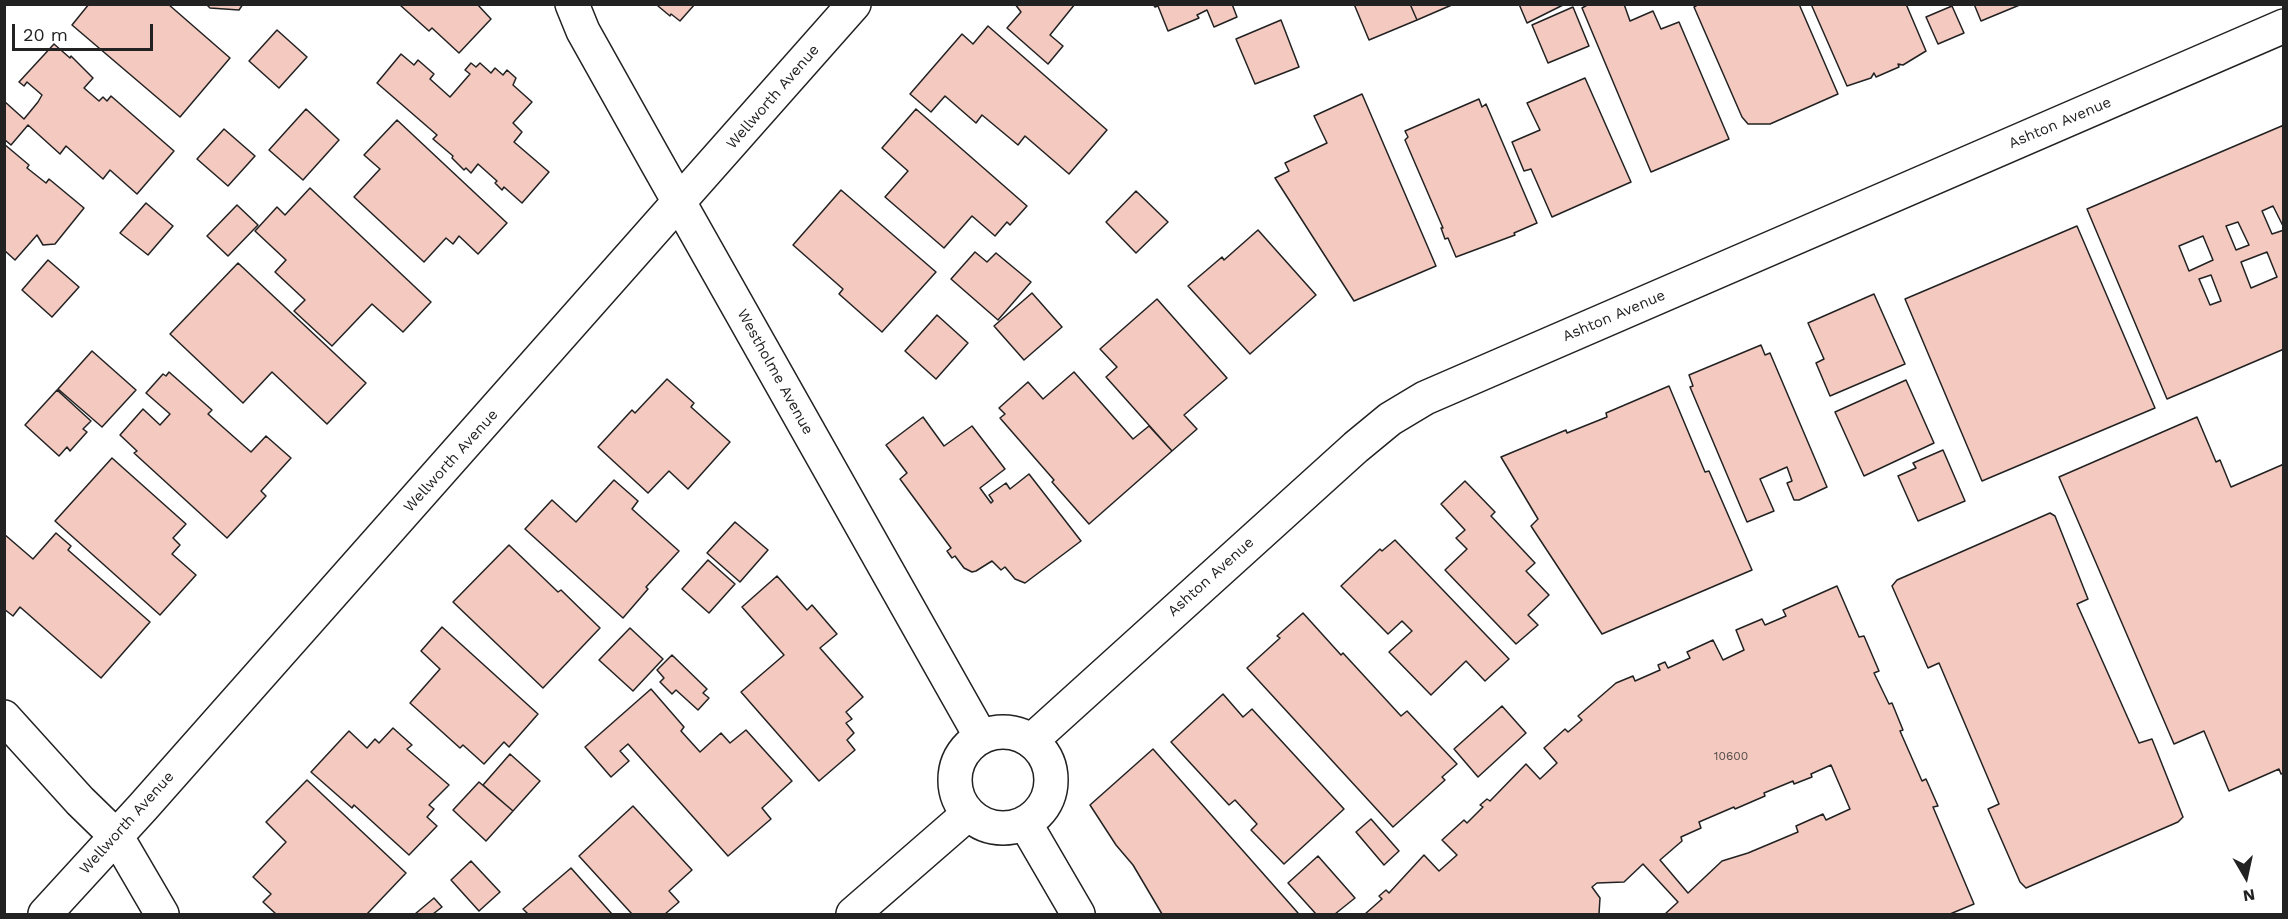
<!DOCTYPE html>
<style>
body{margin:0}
#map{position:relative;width:2288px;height:919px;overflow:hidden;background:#fff;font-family:"Work Sans",sans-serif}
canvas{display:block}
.frame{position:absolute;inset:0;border:6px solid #222;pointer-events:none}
.north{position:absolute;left:2216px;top:847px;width:60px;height:60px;-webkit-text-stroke:4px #fff;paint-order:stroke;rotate:171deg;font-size:16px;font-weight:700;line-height:24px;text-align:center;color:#222}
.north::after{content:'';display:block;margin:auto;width:21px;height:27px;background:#222;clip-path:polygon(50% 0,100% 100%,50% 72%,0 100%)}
.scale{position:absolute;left:12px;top:24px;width:141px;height:27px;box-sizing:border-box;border:3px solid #222;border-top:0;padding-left:8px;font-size:18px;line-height:21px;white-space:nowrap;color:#222;-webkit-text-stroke:4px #fff;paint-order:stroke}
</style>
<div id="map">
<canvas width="2288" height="919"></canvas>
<div class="frame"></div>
<div class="north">N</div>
<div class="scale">20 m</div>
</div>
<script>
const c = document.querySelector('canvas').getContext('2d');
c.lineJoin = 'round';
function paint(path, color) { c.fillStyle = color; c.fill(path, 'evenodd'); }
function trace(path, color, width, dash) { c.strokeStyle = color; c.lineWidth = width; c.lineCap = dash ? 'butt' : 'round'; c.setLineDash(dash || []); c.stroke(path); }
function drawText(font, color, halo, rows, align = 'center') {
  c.font = font + ' "Work Sans",sans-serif'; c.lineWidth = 4.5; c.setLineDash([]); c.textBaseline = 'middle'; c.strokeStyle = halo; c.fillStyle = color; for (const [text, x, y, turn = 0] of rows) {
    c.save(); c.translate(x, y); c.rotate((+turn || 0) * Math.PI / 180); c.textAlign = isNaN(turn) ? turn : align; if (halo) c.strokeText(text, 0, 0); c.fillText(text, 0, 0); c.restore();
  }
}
const building = new Path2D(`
 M89,4H168L230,58L180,117L72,25Z
 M206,4H243L239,10L210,8Z
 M477,4L491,19L459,53L432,28L429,31L400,5Z
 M659,4H695L680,21L671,14L670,16L658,6Z
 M1015,4H1075L1050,35L1063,46L1048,64L1007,28L1021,12Z
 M1153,4H1232L1237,17L1214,27L1207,10L1197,15L1199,18L1168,31L1158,6L1155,7Z
 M1354,4H1410L1417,20L1369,40Z
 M1410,4H1454L1417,20Z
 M1519,4H1565L1527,23Z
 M1589,4H1624L1630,21L1653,11L1661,29L1679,22L1729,139L1651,172L1582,8Z
 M1699,4H1799L1838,94L1770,124H1748L1742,117L1694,7Z
 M1811,4H1906L1926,51L1903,65L1898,64L1899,67L1876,77L1874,73L1871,78L1847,86Z
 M1974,4H2022L1981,21Z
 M1952,6L1964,33L1938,44L1926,17Z
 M1573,7L1589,46L1548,63L1532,25Z
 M1281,20L1299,67L1255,84L1236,39Z
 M988,26L1107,130L1069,174L1025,136L1018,145L982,115L976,123L945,96L931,112L910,94L962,34L973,44Z
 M277,30L307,57L279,88L249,61Z
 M54,44L70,58L71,56L93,78L84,88L99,101L103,97L107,101L111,96L174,151L137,194L110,170L103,179L66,146L60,154L28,125L11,145L4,139V101L24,119L38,102L42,95L27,82L24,86L19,82Z
 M401,54L414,65L418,60L434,74L430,79L450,97L470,74L465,70L471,63L476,67L480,63L491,73L495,68L503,75L507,70L516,78L513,85L532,102L513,123L522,132L514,142L549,172L522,203L504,187L502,190L495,183L497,181L478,164L471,173L466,168L464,170L452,158L453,156L433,139L437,135L377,83Z
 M1585,78L1631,182L1552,217L1531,169L1524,171L1512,142L1540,130L1527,103Z
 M1362,94L1436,266L1354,301L1275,178L1289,171L1285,163L1327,143L1314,116Z
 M1479,99L1482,107L1486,104L1537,223L1514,233L1515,235L1456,257L1448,238L1445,239L1441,228H1443L1405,140L1408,137L1405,131Z
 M306,109L339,140L303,180L269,150Z
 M916,109L1027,206L1010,225L1007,222L995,236L972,216L944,248L885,197L908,171L882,148Z
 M397,120L507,223L478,254L459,236L453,244L446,238L424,262L354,197L380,169L364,155Z
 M2284,125V228L2273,206L2262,211L2272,234L2284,230V349L2167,399L2087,209ZM2238,222L2249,245L2236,250L2226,226ZM2203,236L2213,260L2189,271L2179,246ZM2267,252L2277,277L2251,288L2241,262ZM2211,275L2221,301L2210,305L2199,279Z
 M224,129L255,156L228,186L197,159Z
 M4,144L29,165L27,168L46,183L49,179L84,208L55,244L43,245L37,235L15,260L4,250Z
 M310,188L431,302L403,332L372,304L332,346L294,311L305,300L275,272L286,260L255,231L277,207L285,215Z
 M841,190L936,272L882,332L839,294L843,289L793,245Z
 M1136,191L1168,222L1136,253L1106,222Z
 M146,203L173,226L148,255L120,233Z
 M237,205L258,225L228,256L207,236Z
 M2077,226L2155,408L1982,481L1905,299Z
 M1258,230L1316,295L1250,354L1188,286L1222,257L1224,260Z
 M975,252L987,262L996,253L1031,282L998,320L951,279Z
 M48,260L79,287L52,317L22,290Z
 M238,263L366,383L327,424L272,372L243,403L170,334Z
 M1032,293L1062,327L1024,360L994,326Z
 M1874,294L1905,364L1830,396L1816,363L1824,359L1808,323Z
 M1157,299L1227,378L1184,415L1197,429L1172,451L1106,377L1117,367L1100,349Z
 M937,315L968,343L936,379L905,351Z
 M1761,345L1765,355L1770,353L1827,487L1799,500H1794L1787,483L1792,481L1787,467L1760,479L1774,511L1747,522L1690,387L1693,386L1689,375Z
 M92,351L136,390L102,427L58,389Z
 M169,372L212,410L208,414L251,452L266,436L291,458L261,491L266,496L227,538L134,453L137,451L120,435L143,409L160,425L170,414L146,393L163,374L166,376Z
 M1074,372L1133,439L1149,426L1172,451L1089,524L1052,482L1054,480L1000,418L1005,414L999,408L1028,382L1043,399Z
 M667,379L694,403L691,407L730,442L688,489L669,471L648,493L598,447L632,410L635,413Z
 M1906,380L1934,443L1864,476L1835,412Z
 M1669,386L1705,472L1709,471L1752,570L1602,634L1531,526L1538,519L1501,457L1566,430L1567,433L1607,417L1606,413Z
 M57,390L91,421L83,429L87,432L70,451L67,447L59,456L25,425Z
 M923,417L944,446L972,426L1005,469L980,488L991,503L993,501L989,495L1006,483L1010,489L1029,474L1081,541L1025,583L1015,579L1005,567L1001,570L992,561L976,571L972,572L964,568L955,556L952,558L947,551L951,548L900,479L907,473L886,445Z
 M2197,417L2216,462L2220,460L2231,487L2284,464V773L2281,774L2279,769L2229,791L2204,731L2174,744L2059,477Z
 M1943,450L1965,501L1918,521L1898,476L1916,468L1913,463Z
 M112,458L186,524L173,538L180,545L172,554L196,575L160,615L55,521Z
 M614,480L638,501L632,509L679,551L646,587L648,589L623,618L525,529L552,500L576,522Z
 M1465,481L1495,512L1491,516L1535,563L1526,571L1549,595L1528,615L1538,625L1516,644L1445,570L1467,549L1456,538L1465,530L1441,504Z
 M2050,513L2055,516L2088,599L2077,604L2139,743L2152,739L2183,817L2178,822L2026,888L2020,882L1988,809L1999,804L1939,663L1928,668L1892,586L1897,580Z
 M735,522L768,550L740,582L707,553Z
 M56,533L71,546L68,550L150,622L101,678L20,607L13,616L4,609V534L33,559Z
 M1395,540L1509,659L1485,681L1466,661L1431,695L1389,652L1412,631L1402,621L1388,634L1341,586L1380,549L1382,551Z
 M509,545L558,592L561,590L600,628L543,688L453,602Z
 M708,560L735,584L709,613L682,589Z
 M777,576L807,610L812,605L837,634L820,648L863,697L846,712L852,719L846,723L854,733L847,740L855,750L819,781L741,692L784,655L742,607Z
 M1837,586L1859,637L1864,636L1879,671L1874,673L1889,704L1892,703L1903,730L1900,731L1922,781L1926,779L1938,806L1933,807L1974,904L1950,914H1665L1678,902L1643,864L1624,882L1597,883L1592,887L1600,898L1599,914H1365L1382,899L1379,896L1386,890L1389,893L1424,855L1439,871L1457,855L1442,840L1464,820L1467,823L1483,807L1480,805L1487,799L1490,801L1526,764L1540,779L1557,763L1544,748L1565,729L1568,732L1582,720L1578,716L1616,683L1633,676L1635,681L1660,670L1658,665L1665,662L1668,668L1690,658L1687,652L1713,640L1723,660L1744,650L1736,630L1762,619L1765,625L1786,616L1783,610ZM1831,765L1850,809L1826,820L1823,814L1796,826L1798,832L1748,853L1722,861L1688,893L1660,860L1682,841L1681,837L1701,828L1699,822L1734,807L1735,809L1765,796L1764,793L1793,781L1794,784L1812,777L1811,774Z
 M1303,613L1341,655L1343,653L1401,716L1407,711L1457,764L1442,777L1445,780L1393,827L1247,668L1280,638L1277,636Z
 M442,627L538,714L509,747L504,742L484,764L463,745L460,748L410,703L440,669L421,651Z
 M630,628L663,659L633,691L599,660Z
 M672,655L707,689L703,693L709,698L698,710L676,690L672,694L660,682L664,678L657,670Z
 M651,689L684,727L681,731L700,752L721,733L730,743L746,730L792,781L762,808L771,819L728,856L628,744L620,751L629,761L611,777L585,747Z
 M1223,694L1243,717L1252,709L1344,809L1284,864L1251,830L1257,824L1235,800L1229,805L1171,742Z
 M1502,706L1526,733L1478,777L1454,749Z
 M393,728L412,745L407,749L449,785L429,805L434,809L427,817L437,826L409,855L354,805L352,808L311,772L349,731L367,748L375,739L379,743Z
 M1153,749L1298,913L1296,914H1162L1133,865L1116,845L1090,805Z
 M510,754L540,781L513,811L483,785Z
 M307,780L406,873L367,914H276L263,902L271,894L253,877L286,842L266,822Z
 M479,782L513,811L486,841L453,810Z
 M633,806L692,870L669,891L679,902L665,914H632L579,856Z
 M1371,819L1399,851L1384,865L1356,832Z
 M1318,856L1355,898L1335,914H1316L1288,883Z
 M471,861L500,892L479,911L451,880Z
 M571,868L612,914H528L523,909Z
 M434,898L442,907L433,914H415Z`);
const minor = new Path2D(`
 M4,717L80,801L117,837L162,914
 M1031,741L1356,447L1390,419L1425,398L2284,26
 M45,914L143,807L854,4
 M853,914L968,814`);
const tertiary = new Path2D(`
 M572,4L583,31L653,156L981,737
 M955 780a48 48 0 1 1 96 0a48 48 0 1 1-96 0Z
 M1025,823L1078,914`);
const numberNames = [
 ["10600",1731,756]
];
const streetNames = [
 ["Wellworth Avenue",773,97,-49],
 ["Ashton Avenue",2060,123,-23],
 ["Ashton Avenue",1614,316,-23],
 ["Westholme Avenue",775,372,61],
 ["Wellworth Avenue",451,461,-48],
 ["Ashton Avenue",1211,577,-42],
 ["Wellworth Avenue",127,823,-48]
];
paint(building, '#f3c9c0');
trace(building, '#222', 1.5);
trace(minor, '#222', 36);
trace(tertiary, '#222', 36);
trace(minor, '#fff', 33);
trace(tertiary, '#fff', 33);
drawText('12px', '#564c4a', null, numberNames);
drawText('15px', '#222', '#fff', streetNames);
</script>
